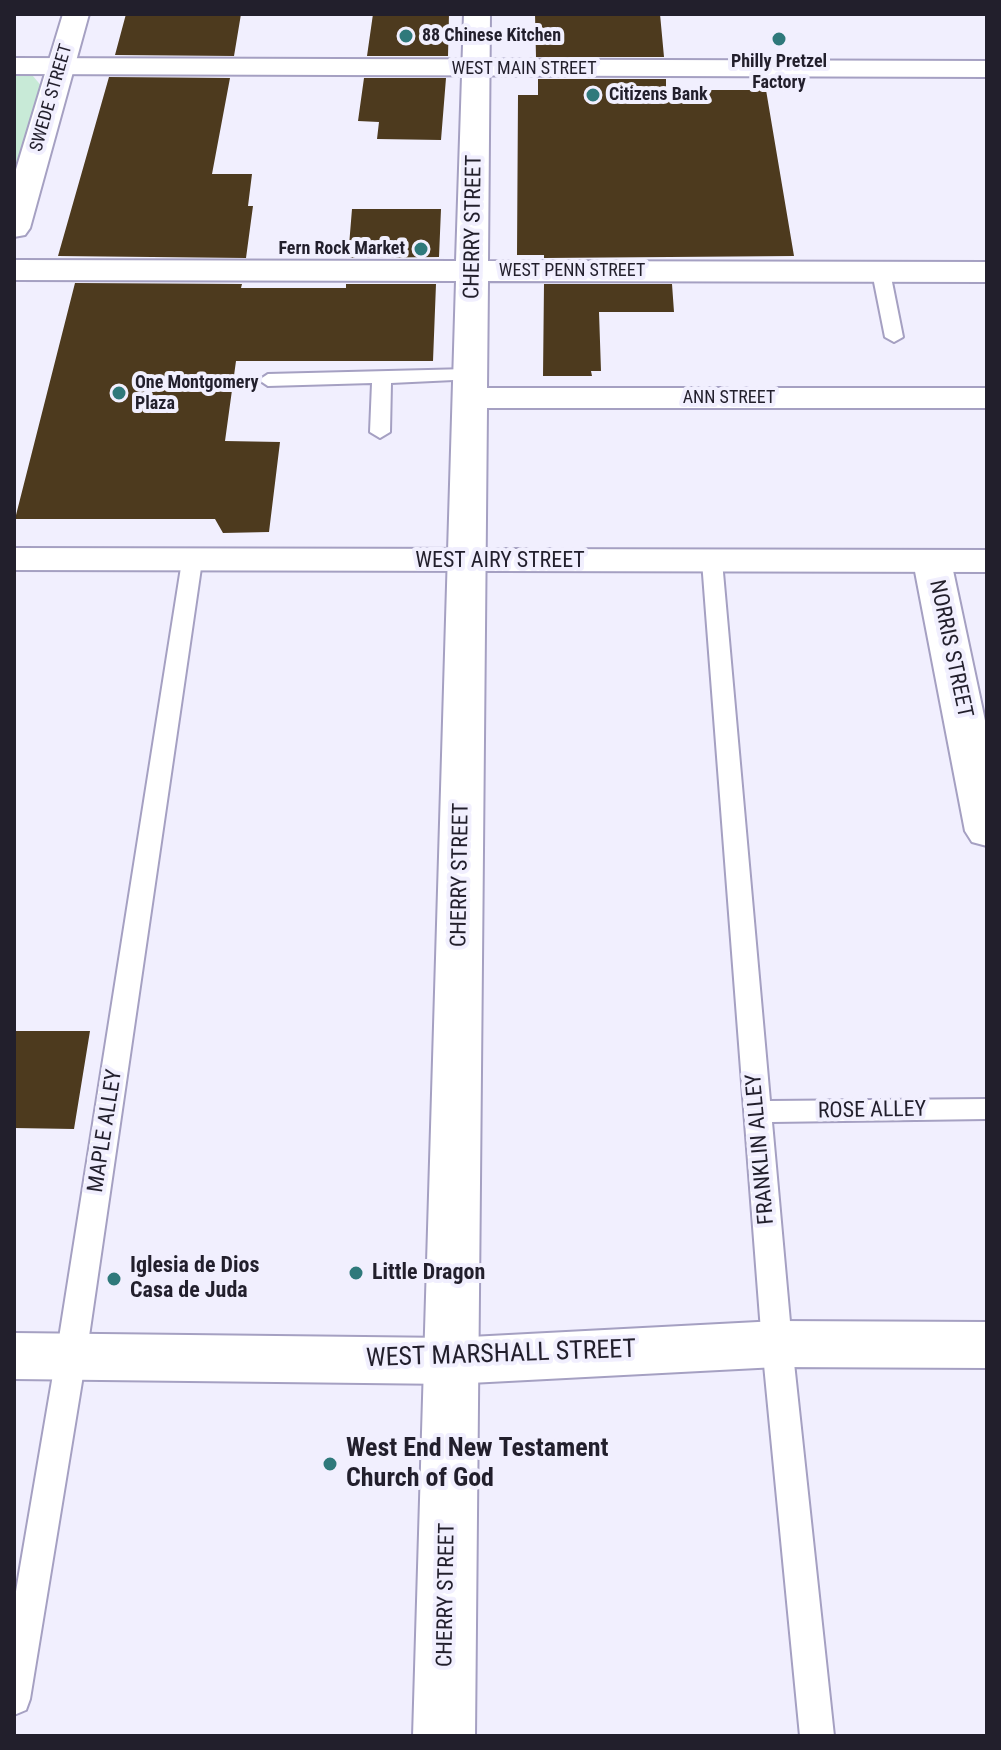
<!DOCTYPE html>
<style>
body{margin:0}
#map{position:relative;width:1001px;height:1750px;overflow:hidden;background:#f1effe;font-family:"Roboto Condensed",sans-serif}
canvas{display:block}
.frame{position:absolute;inset:0;border:16px solid #221f2c;pointer-events:none}
</style>
<div id="map">
<canvas width="1001" height="1750"></canvas>
<div class="frame"></div>
</div>
<script>
const c = document.querySelector('canvas').getContext('2d');
c.lineJoin = 'round';
function paint(path, color) { c.fillStyle = color; c.fill(path, 'evenodd'); }
function trace(path, color, width, dash) { c.strokeStyle = color; c.lineWidth = width; c.lineCap = dash ? 'butt' : 'round'; c.setLineDash(dash || []); c.stroke(path); }
function drawText(font, color, halo, rows, align = 'center') {
  c.font = font + ' "Roboto Condensed",sans-serif'; c.lineWidth = 8; c.setLineDash([]); c.textBaseline = 'middle'; c.strokeStyle = halo; c.fillStyle = color; for (const [text, x, y, turn = 0] of rows) {
    c.save(); c.translate(x, y); c.rotate((+turn || 0) * Math.PI / 180); c.textAlign = isNaN(turn) ? turn : align; if (halo) c.strokeText(text, 0, 0); c.fillText(text, 0, 0); c.restore();
  }
}
const green = new Path2D(`
 M14,76H33L43,88L14,171Z`);
const building = new Path2D(`
 M126,14H241L234,56L115,55Z
 M373,14H449L448,56H367Z
 M535,14H660L664,57H536Z
 M109,77L230,78L212,174H252L248,206H253L246,258L58,256Z
 M364,78H446L441,140L377,139L379,122L358,121Z
 M538,79H666V90H766L794,256L544,258V255H517L518,95H538Z
 M352,209H441L439,257L348,258Z
 M75,283L242,284L241,288H346V284H436L433,361H236L225,441L280,442L269,532L223,533L215,519H15Z
 M544,284H672L674,312H599L601,371H591L592,376H543Z
 M14,1031H90L74,1129L14,1128Z`);
const lane = new Path2D(`
 M881,267L890,272L903,337L894,342L885,337L872,272Z
 M468,369L477,375L475,379L391,383L390,432L380,438L370,432L372,383L268,386L259,380L268,374Z
 M192,555L202,561L86,1357L30,1699L26,1710L14,1715V1603L56,1357L182,561Z
 M712,555L722,561L770,1101L987,1099V1119L772,1122L792,1344L834,1736H800L762,1344L702,561Z`);
const street = new Path2D(`
 M464,14H490L488,261L987,262V282L488,281L487,388H987V408H487L475,1736H413L456,281L14,280V260L456,261Z
 M932,550L945,553L951,561L987,730V846L972,842L965,831L913,561L919,553Z`);
const secondary = new Path2D(`
 M63,14H89L30,228L25,235L14,237V176Z
 M14,548L987,550V572L14,570Z
 M777,1321L987,1322V1368L777,1367L451,1384L14,1379V1333L451,1338Z`);
const primary = new Path2D(`
 M14,58L987,61V77L14,74Z`);
const markers = [
 [406,36,8,"#2f797b"],
 [779,39,8,"#2f797b"],
 [593,95,8,"#2f797b"],
 [421,249,8,"#2f797b"],
 [119,393,8,"#2f797b"],
 [356,1273,8,"#2f797b"],
 [114,1279,8,"#2f797b"],
 [330,1464,8,"#2f797b"]
];
const farPoinames = [
 ["88 Chinese Kitchen",422,36],
 ["Philly Pretzel",779,62,"center"],
 ["Factory",779,83,"center"],
 ["Citizens Bank",609,95],
 ["Fern Rock Market",405,249,"right"],
 ["One Montgomery",135,383],
 ["Plaza",135,404]
];
const farStreetnames = [
 ["WEST MAIN STREET",524,69],
 ["SWEDE STREET",52,98,-74],
 ["WEST PENN STREET",572,271],
 ["ANN STREET",729,398]
];
const streetNames = [
 ["CHERRY STREET",474,227,-89],
 ["WEST AIRY STREET",500,561],
 ["NORRIS STREET",950,649,78],
 ["CHERRY STREET",461,875,-89],
 ["ROSE ALLEY",872,1111,-1],
 ["MAPLE ALLEY",106,1131,-81],
 ["FRANKLIN ALLEY",761,1149,-95],
 ["CHERRY STREET",447,1595,-89]
];
const poiNames = [
 ["Iglesia de Dios",130,1266],
 ["Casa de Juda",130,1291],
 ["Little Dragon",372,1273]
];
const nearStreetnames = [
 ["WEST MARSHALL STREET",501,1355,-2]
];
const nearPoinames = [
 ["West End New Testament",346,1449],
 ["Church of God",346,1479]
];
paint(green, '#c8ead7');
paint(building, '#4d3a1e');
trace(lane, '#a5a0c2', 4);
trace(street, '#a5a0c2', 4);
trace(secondary, '#a5a0c2', 4);
trace(primary, '#a5a0c2', 4);
paint(lane, '#fff');
paint(street, '#fff');
paint(secondary, '#fff');
paint(primary, '#fff');
for (const [x, y, r, color] of markers) { const dot = new Path2D(); dot.arc(x, y, r, 0, 2 * Math.PI); c.fillStyle = color; c.fill(dot); trace(dot, '#f1effe', 3); }
drawText('bold 18px', '#221f2c', '#f1effe', farPoinames, 'left');
drawText('18px', '#221f2c', '#f1effe', farStreetnames);
drawText('22px', '#221f2c', '#f1effe', streetNames);
drawText('bold 22px', '#221f2c', '#f1effe', poiNames, 'left');
drawText('26px', '#221f2c', '#f1effe', nearStreetnames);
drawText('bold 26px', '#221f2c', '#f1effe', nearPoinames, 'left');
</script>
